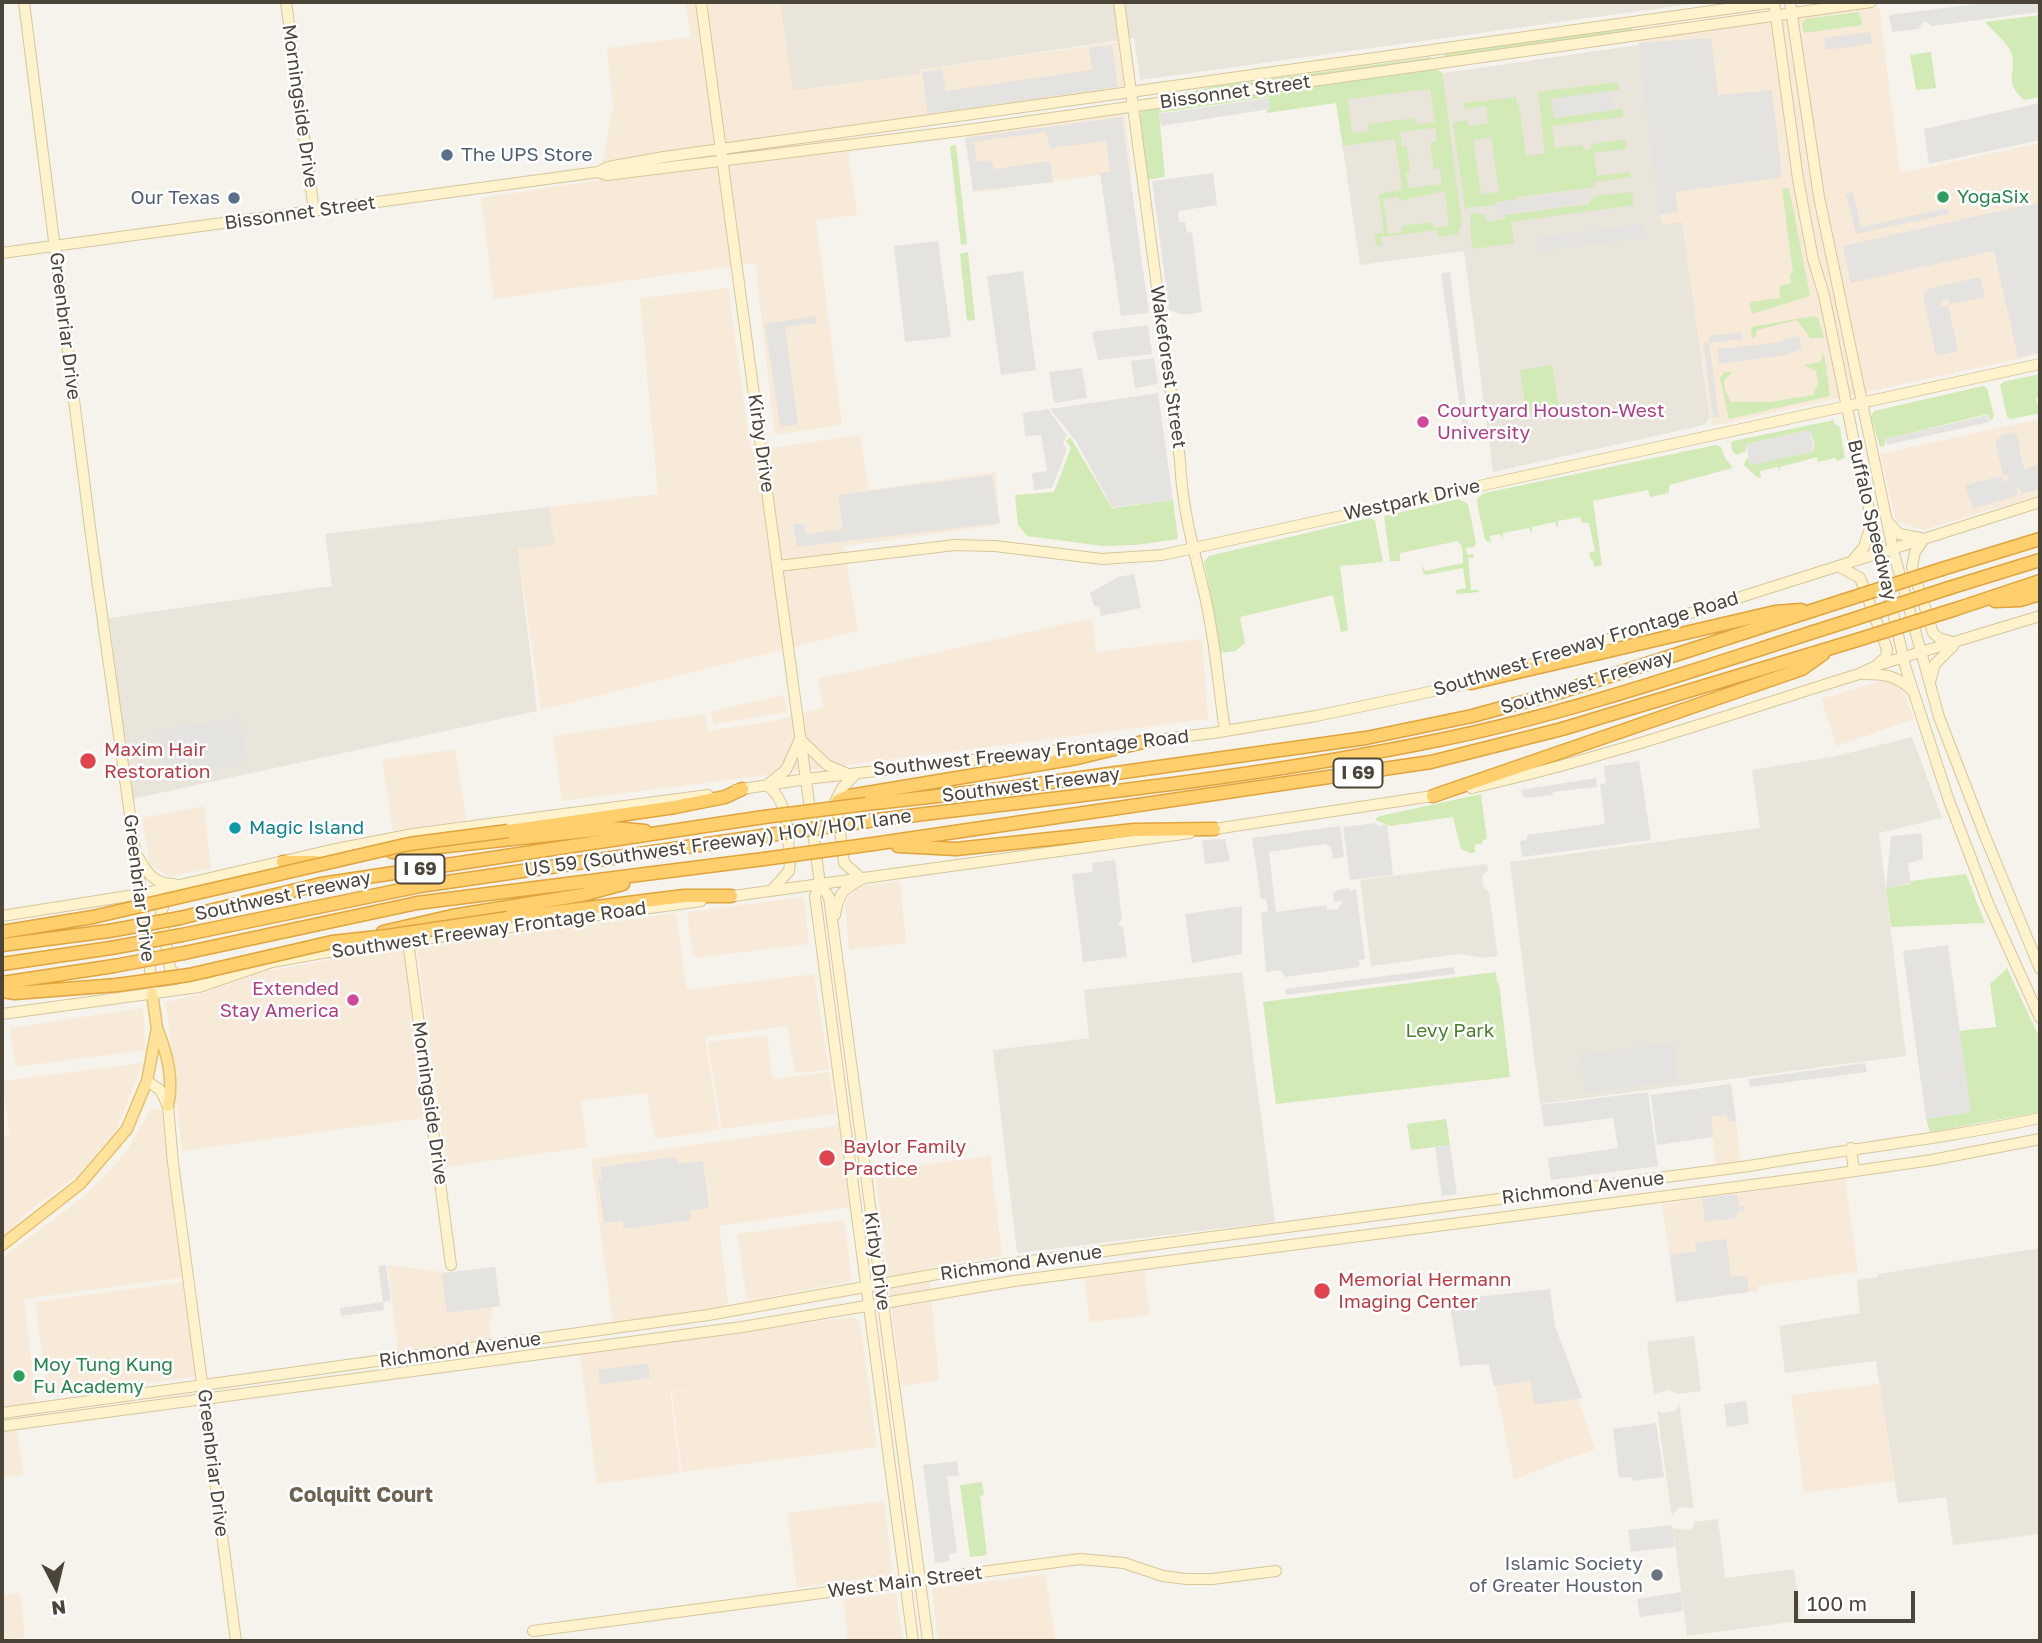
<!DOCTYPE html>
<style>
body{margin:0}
#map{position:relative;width:2042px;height:1643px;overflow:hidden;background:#f6f3ec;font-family:"Golos Text",sans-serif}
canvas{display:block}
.frame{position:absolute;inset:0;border:4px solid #4b4439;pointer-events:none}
.north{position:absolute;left:21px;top:1552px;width:70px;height:70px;-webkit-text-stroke:5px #fff;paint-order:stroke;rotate:173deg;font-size:19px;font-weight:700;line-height:28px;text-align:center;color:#4b4439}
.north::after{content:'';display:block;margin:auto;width:24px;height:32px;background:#4b4439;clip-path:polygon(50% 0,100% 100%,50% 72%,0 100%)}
.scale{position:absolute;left:1794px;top:1591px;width:121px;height:32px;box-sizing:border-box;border:4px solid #4b4439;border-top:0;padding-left:9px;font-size:21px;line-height:24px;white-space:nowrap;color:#4b4439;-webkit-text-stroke:5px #fff;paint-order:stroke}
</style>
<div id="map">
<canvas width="2042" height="1643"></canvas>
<div class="frame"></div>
<div class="north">N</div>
<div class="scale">100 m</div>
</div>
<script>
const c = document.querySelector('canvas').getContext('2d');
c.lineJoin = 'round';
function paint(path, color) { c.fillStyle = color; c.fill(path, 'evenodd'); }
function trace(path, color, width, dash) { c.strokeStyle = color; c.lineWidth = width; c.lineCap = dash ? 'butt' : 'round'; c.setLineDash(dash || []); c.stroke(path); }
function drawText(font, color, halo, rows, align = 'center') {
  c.font = font + ' "Golos Text",sans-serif'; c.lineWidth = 5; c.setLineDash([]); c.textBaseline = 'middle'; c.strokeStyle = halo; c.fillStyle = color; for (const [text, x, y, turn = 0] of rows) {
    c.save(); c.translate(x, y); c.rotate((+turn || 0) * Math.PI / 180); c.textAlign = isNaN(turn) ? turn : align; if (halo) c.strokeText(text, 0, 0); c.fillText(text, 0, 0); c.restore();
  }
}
const residential = new Path2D(`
 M780,2H1705L1140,80L1134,38L920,70L921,74L792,91Z
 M1638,45L1663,224L1682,221L1710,418L1704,425L1493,472L1464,251L1360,265L1334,89Z
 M549,507L555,545L518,550L537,711L132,799L109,618L332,586L325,534Z
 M1912,737L1942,818L1879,833L1906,1056L1540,1104L1510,862L1760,828L1752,770L1837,756Z
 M1487,864L1488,871L1483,875L1482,880L1484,888L1489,893L1498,956L1484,958L1460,954L1371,966L1360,880Z
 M1242,972L1275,1222L1017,1253L993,1050L1089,1038L1084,990Z
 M2040,1248V1534L1953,1545L1946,1497L1898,1503L1876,1361L1785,1373L1779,1326L1860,1313L1857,1280L1878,1277V1274Z
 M1694,1336L1701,1391L1677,1394L1668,1390L1654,1394L1647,1342Z
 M1679,1403L1694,1509L1684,1507L1678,1508L1672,1517L1657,1411L1664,1413L1676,1411Z
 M1718,1519L1725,1578L1794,1569L1801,1617L1798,1621L1687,1636L1673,1528L1687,1530L1693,1528L1695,1522Z`);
const commercial = new Path2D(`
 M685,2H780L793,91L920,74V70L1118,42L1124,90L845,128L857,215L816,220L842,425L775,435L755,263L494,299L481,198L599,180L613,107L607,48L691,37Z
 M1879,7L1900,173L2040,143V354L1712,426L1682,222L1663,224L1659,215L1660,202L1639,38Z
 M1124,111L1132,170L974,193L965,134Z
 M728,288L751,451L860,435L869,490L996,472L999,525L844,546L858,631L541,710L518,549L555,545L549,507L658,494L640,298Z
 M2040,419V495L1923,530L1896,521L1880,454Z
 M1092,618L1096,652L1202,639L1208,719L562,801L553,736L705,714L708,731L774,721L823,707L818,679Z
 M1885,680L1902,688L1914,719L1837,746L1821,699Z
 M784,695L787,712L714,724L711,711Z
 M455,749L466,820L393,831L382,760Z
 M204,806L211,868L169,877L150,864L142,818Z
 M900,881L906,943L849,950L845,902L859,886Z
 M804,897L809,944L693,958L687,912Z
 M676,913L687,990L814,974L829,1070L795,1073L787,1026L705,1037L719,1130L655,1139L647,1093L581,1101L587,1147L446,1167L417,948Z
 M407,950L429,1117L182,1151L166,1002L200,994L263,972L322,961Z
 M143,1008L145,1050L15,1067L10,1028Z
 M767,1035L773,1079L829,1072L836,1114L722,1129L708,1042Z
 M143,1063L116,1130L79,1174L29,1211L2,1237V1136L10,1135L2,1081Z
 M1731,1084L1741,1161L1716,1164L1706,1088Z
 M151,1109L163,1110L185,1277L24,1299L36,1403L5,1407L2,1386V1258L82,1198L125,1154Z
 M840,1125L851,1207L719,1226L728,1303L720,1309L613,1325L591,1159Z
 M990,1156L1002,1256L928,1268L939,1380L901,1386L875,1171Z
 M1845,1179L1858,1272L1758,1286V1291L1676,1302L1662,1204Z
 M844,1220L852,1281L747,1301L737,1234Z
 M388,1265L449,1273L495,1267L500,1306L491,1307L493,1321L489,1322L491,1339L398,1352Z
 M1144,1271L1150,1315L1090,1322L1084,1278Z
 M183,1282L198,1376L48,1397L35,1302Z
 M852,1317L860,1322L877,1447L682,1472L672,1393L753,1382L670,1392L680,1473L597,1484L580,1354Z
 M1568,1368L1595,1449L1514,1479L1494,1378Z
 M1880,1384L1894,1481L1804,1493L1791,1395Z
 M17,1428L23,1475L2,1478V1430Z
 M884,1501L893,1575L797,1588L787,1513Z
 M1045,1574L1056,1641H938L932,1589Z
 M20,1593L25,1637L2,1640V1595Z
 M896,1593L903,1641H848L843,1599Z`);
const green = new Path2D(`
 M1859,12L1862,25L1804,33L1802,25L1805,19Z
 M2040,15V97L2024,100C2000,80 2021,68 2009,48C2003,39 1992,30 1985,22Z
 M1631,26L1633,29L1631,31L1446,57L1444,55L1445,53Z
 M1931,52L1936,88L1916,90L1910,55Z
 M1431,57L1429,59L1180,95L1211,87Z
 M1432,68L1442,72L1462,223L1458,234L1438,237L1437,230L1381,237L1382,246H1376L1374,234L1384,233L1379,194L1402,189L1395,139L1343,146L1336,103L1267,113V110L1270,109L1268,97L1159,113L1165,177L1146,180L1138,117L1144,109ZM1430,89L1435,122L1416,124L1415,118L1368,124L1369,131L1352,133L1348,99ZM1435,128L1437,141L1430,143L1434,169H1440L1442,184L1408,188L1406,173L1410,172L1407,146L1402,147L1400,132ZM1445,191L1449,226L1433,228L1431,222L1402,226V232L1388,234L1383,199L1398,197L1399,201Z
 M1618,82L1619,90L1551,99L1554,118L1622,109L1623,117L1552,126L1555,148L1582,145L1584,150H1590L1592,144L1625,139L1627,149L1594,153L1597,176L1630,172L1631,177L1595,182V187L1517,197V199L1496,202V205L1465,208L1453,123L1468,120L1469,126L1488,123L1486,106L1465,109L1464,103L1516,97L1517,105H1519L1526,156L1545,153L1538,92ZM1491,137L1499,192L1481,194L1473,140Z
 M956,145L967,244L961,245L950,146Z
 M1789,188L1810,296L1752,314L1750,305L1751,302L1780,298L1779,286L1791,283L1790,274L1793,273L1782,189Z
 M1632,192L1634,205L1511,222L1514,243L1472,249L1470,217L1471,213L1485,215L1487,222L1505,219V215L1588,204L1595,196Z
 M968,252L975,320L967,321L960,254Z
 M1814,316L1818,318L1824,338H1810L1797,320L1757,330L1755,338H1752L1751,327Z
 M1824,353L1830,396L1729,419L1720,378L1725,372H1733L1724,380L1725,391L1731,402H1769L1813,395L1818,383L1816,371L1803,365L1820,362Z
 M1552,365L1559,409L1526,413L1520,370Z
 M2040,374V397L2036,399L2040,413L2011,419L2007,417L2000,385L2003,382Z
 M1983,386L1987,388L1994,416L1991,421L1988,414L1885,439V446L1880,447L1871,417L1874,411Z
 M1834,420V424L1839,426L1840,429L1845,458L1837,461L1835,458L1818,462L1817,457L1780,467V473L1778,467L1760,471L1761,477L1758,478L1744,465L1746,459H1749L1750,465L1814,451V443L1810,430L1746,444V451L1737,455L1732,451L1731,443L1733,441Z
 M1070,437L1112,508L1173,500L1178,539L1135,545L1103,546L1027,536L1018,525L1015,495L1054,492L1071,448L1066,441Z
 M1716,445L1721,447L1725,458L1733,468L1669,485V493L1650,497L1648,490L1593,501L1602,565L1594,567L1593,560H1591L1589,553L1595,551L1589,523H1582L1580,517L1558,521V529L1555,522L1532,527V534L1529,528L1503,533V540L1500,534L1490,536L1491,543L1485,540L1477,503V499L1484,493Z
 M1459,499L1468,504L1476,543L1474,547L1466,548L1467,555L1474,554V557L1468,558L1471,590H1479V592L1456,594V590L1466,588L1463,568L1426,575L1423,573L1422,565L1425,571L1463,563L1462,547L1458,541L1400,553V561H1390L1384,516Z
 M1370,518L1375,521L1383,562L1340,566L1348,630L1341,632L1333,595L1240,617L1245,643L1235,651L1219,653L1210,590L1204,562L1209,556Z
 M1481,794L1487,839L1483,840L1482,844H1476L1474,848L1476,852L1470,853L1461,849L1453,817L1390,826L1376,820V818L1380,816Z
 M1966,874L1985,923L1891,927L1886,888L1910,884L1911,881Z
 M2007,968L2040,1039V1112L1930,1132L1926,1119L1971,1112L1959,1031L1996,1027L1990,984Z
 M1496,972L1497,983H1499L1510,1077L1276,1104L1263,1002Z
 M1446,1119L1450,1145L1411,1150L1407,1124Z
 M982,1482L984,1495L980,1496L987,1555L970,1557L960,1485Z`);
const parking = new Path2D(`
 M1992,2H2040V12L1931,26L1926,22L1922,23L1919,29L1892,32L1889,15Z
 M1870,32L1872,44L1825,50L1824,38Z
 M1711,38L1718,95L1772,90L1782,177L1676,192L1677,212L1659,215L1638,43Z
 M1112,45L1118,87L928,114L922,72L942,69L946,91L1092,70L1089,48Z
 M1610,91L1613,110L1554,117L1551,99Z
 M1268,98L1270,109L1161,126L1159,114Z
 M2040,103V140L1929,164L1924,129Z
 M1122,117L1149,313L1121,316L1100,173L1110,171L1106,141L1050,148L1046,132L965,143L966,138Z
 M974,143L977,162L991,160L994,169L1050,161L1053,182L973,191L966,144Z
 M1213,173L1217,205L1178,211L1179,222H1185L1187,233L1192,232L1202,312L1183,315L1169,310L1152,181Z
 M1585,191L1586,202L1498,214L1496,203Z
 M1853,192L1861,227L1947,208L1949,214L1856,234L1846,194Z
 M2040,202V353L2018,357L1994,251L1851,283L1843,246Z
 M1643,224L1645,238L1539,251L1537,237Z
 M938,241L951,337L905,342L894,246Z
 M1023,271L1036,370L1001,375L987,276Z
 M1450,272L1469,429H1463L1441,273Z
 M1980,277L1985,297L1950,304L1948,299L1942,301L1940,307L1948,305L1958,351L1936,356L1923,295L1927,289Z
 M816,316L817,323L785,327L798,424L780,427L765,324Z
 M1148,325L1152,354L1098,360L1092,332Z
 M1742,332L1743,339L1709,343L1719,417H1713L1703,343L1710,342L1709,336Z
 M1799,336L1802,349L1785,355L1719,364L1718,349L1773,343Z
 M1154,358L1158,384L1135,388L1131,361Z
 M1082,368L1087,398L1054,403L1049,372Z
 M1158,393L1173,500L1112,507L1076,441L1050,409Z
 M1048,409L1067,435L1063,443L1067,449L1052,488L1034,490L1032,473L1047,471L1041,435L1025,436L1023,413Z
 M1988,415L1990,422L1887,445L1885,439Z
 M1810,430L1814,451L1750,465L1746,444Z
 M2016,432L2024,469L2040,464V489L2022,494L2020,488H2016L2018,495L1973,509L1965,485L2002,476L2004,482L2008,480L2009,474L2003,475L1995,440L2001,438L2000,435Z
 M992,475L1000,523L797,547L793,525L804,523L806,534L843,529L838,495Z
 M1134,574L1141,608L1101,616L1099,606H1094L1090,593L1118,577Z
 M240,718L247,764L165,776L158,730Z
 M1639,761L1651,840L1522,857L1520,841L1527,840V835L1605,824L1600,784L1606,783L1604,766Z
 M1596,778L1597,787L1552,792L1554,795L1526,798L1522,795L1521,790Z
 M1376,823L1378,826L1387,824L1393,875L1350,880L1343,827Z
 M1340,826L1344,857L1333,859L1331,847L1325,844L1269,852L1276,912L1326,905L1328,910L1338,909L1343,901L1334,902L1333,894L1338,890L1349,888L1350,891L1356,889L1365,959L1357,960L1360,963L1358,967L1285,977L1280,970L1266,972L1261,912L1268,911L1266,899H1261L1252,838Z
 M1922,833L1923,859L1908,863L1911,883L1886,888L1891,836Z
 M1225,839L1230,861L1205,864L1202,840Z
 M1115,860L1122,919L1117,925L1123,927L1127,957L1083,962L1072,874L1093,872L1092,863Z
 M1242,906V954L1192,963L1185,914Z
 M1948,945L1971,1112L1926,1119L1903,951Z
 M1454,967L1455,974L1286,995L1285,989Z
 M1673,1042L1678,1081L1586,1093L1580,1055Z
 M1865,1063L1867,1072L1750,1087L1749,1079Z
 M1731,1084L1736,1121L1728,1122L1727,1115L1711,1117L1713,1137L1657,1145L1651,1095Z
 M1648,1092L1658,1166L1551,1180L1548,1158L1618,1148L1613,1118L1544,1127L1541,1105Z
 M1450,1145L1457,1194L1442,1196L1435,1147Z
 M676,1157L678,1164L703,1161L709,1208L690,1211L691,1220L624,1229L622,1221L604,1223L598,1179L602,1178L600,1167Z
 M1737,1194L1739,1206H1744V1211L1737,1212V1218L1705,1222L1702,1198Z
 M1726,1239L1731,1277L1747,1276L1749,1292L1676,1302L1670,1255L1696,1251L1695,1243Z
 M386,1265L391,1301L383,1302L384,1310L341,1316L340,1308L383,1302L378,1266Z
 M495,1267L500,1306L447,1313L442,1273Z
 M1550,1289L1555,1326L1582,1398L1535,1405L1530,1381L1494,1386L1489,1364L1460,1366L1449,1300Z
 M648,1363L650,1378L600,1384L598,1370Z
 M1746,1401L1749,1424L1727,1427L1724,1404Z
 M1656,1423L1664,1477L1633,1481L1632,1477L1619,1478L1613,1429Z
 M957,1461L959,1475L947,1477L957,1553L949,1554L950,1561L935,1563L923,1465Z
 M1672,1525L1675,1547L1631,1552L1628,1530Z
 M1681,1592L1683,1611L1640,1617L1637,1599Z`);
const secondary = new Path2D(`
 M24,2L92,543L141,894L152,986
 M286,2L314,211
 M701,2L820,884L829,897L928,1641
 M1119,2L1180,460C1182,508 1193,546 1204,592C1215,637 1218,685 1225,731
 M1790,2L1819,197L1893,550L1939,717L1985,836L2040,969
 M1775,9L1798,179L1813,259L1824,295L1858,461L1906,669L1948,798L1988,903L2040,1018
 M598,172L607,175L960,131L1871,2
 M2,253L598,172L608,167L664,157L1776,2
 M1888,522L1899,534L1920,538
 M1924,539L1915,552L1912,567L1933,633L1939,638L1952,642
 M1853,560L1864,547L1871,525
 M778,566L955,545L995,546L1102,559L1162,555L2040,364
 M1840,567L1860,578L1887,649L1886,657L1878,664
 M1533,663L2040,502
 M1863,674C1884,674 1896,675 1912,690
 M1930,682L1935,664L1953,646
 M800,739L827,765L848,774
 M1146,741L1213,733L1316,716L1476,682
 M1471,788C1603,759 1730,714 1859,674L1878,665L2040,616
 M736,790L806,779L1114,744
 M1208,830L1439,795
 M138,857C147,873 154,884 174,884
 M820,884L815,896L913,1641
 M772,890L789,871L790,862C787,836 790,802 767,785L786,770L800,739
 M167,897L161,913L170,969L182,981L201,982
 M726,897L1190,833
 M835,915C838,894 843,889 862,879L844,863L836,800L842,788L857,773
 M2,916L141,894L331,850L413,834L708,795
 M408,941L451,1265
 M2,1014L199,987L272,962L322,953L701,901
 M147,1081L160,1090L168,1106L173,1163L236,1641
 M1851,1148L1854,1171
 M2,1413L708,1315L954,1271L1749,1166C1846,1149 1944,1139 2040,1118
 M2,1426L742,1327L1014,1281L1813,1177L1932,1160L2040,1139
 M533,1631L1080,1559L1124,1563L1163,1576L1186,1579H1212L1276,1571`);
const primary = new Path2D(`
 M157,1028C167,1053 174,1079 168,1106
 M2,1245L80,1184L127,1129L147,1081L157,1028L152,993`);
const highway = new Path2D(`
 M1942,569L2040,539
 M1949,588L2040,560
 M1995,601L2020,600L2040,594
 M1956,609L2040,581
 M1471,683L1775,612L1801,610
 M1433,796L1802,669L1823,654
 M838,801L849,796L1077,758L1151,740
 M866,804L1009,788L1366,738L1472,716L1560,692L1839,602
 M868,821C1059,797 1251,779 1439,740C1577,712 1711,664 1845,622
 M509,831L675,807L725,797L742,789
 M873,844L1431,762L1562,729L1854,641
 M898,846L956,849L1134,830L1214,829
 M392,852L613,828L645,831
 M283,862H315
 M180,918L321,884L764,817
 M508,918L684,896H731
 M2,932L93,917
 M383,932L452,916L582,895L623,884
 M182,935L420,886L762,836
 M2,945L109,931
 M184,953L417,903L764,859
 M2,964L111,948
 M2,983L114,966
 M2,991L15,993L117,985`);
const highwayBridge = new Path2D(`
 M1839,602L1942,569
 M1845,622L1949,588
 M1854,641L1956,609
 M764,817L866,804
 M762,836L868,821
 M764,859L873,844
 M93,917L409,844L508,831
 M109,931L180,918
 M111,948L182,935
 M114,966L184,953
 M117,985L189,975L332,942L387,936L508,918`);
const markers = [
 [447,155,7,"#5c6f8a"],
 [1943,197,7,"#2e9e5b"],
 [234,198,7,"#5c6f8a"],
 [1423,422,7,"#d1479c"],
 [88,761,9,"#e0444e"],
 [235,828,7,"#0f9aa8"],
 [353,1000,7,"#d1479c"],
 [827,1158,9,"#e0444e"],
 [1322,1291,9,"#e0444e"],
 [19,1376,7,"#2e9e5b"],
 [1657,1575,7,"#6b7280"]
];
const shields = [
 [1358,773,49],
 [420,869,49]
];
const shieldNames = [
 ["I 69",1358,773],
 ["I 69",420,869]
];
const streetNames = [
 ["Bissonnet Street",1235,92,-8],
 ["Morningside Drive",300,106,82],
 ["Bissonnet Street",300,213,-8],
 ["Greenbriar Drive",65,326,83],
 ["Wakeforest Street",1168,367,82],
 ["Kirby Drive",761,443,82],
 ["Westpark Drive",1412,500,-12],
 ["Buffalo Speedway",1872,520,77],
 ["Southwest Freeway Frontage Road",1586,644,-17],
 ["Southwest Freeway",1587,682,-17],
 ["Southwest Freeway Frontage Road",1031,753,-6],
 ["Southwest Freeway",1031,785,-7],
 ["US 59 (Southwest Freeway) HOV/HOT lane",718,843,-8],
 ["Greenbriar Drive",139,888,83],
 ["Southwest Freeway",283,896,-12],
 ["Southwest Freeway Frontage Road",489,930,-8],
 ["Morningside Drive",430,1103,82],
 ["Richmond Avenue",1583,1188,-7],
 ["Kirby Drive",877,1261,82],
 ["Richmond Avenue",1021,1263,-8],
 ["Richmond Avenue",460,1350,-8],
 ["Greenbriar Drive",213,1463,83],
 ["West Main Street",905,1582,-7]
];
const serviceNames = [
 ["The UPS Store",461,155],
 ["Our Texas",220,198,"right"]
];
const leisureNames = [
 ["YogaSix",1957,197],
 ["Moy Tung Kung",33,1365],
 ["Fu Academy",33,1387]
];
const hotelNames = [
 ["Courtyard Houston-West",1437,411],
 ["University",1437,433],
 ["Extended",339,989,"right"],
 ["Stay America",339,1011,"right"]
];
const healthNames = [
 ["Maxim Hair",104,750],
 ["Restoration",104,772],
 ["Baylor Family",843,1147],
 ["Practice",843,1169],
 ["Memorial Hermann",1338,1280],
 ["Imaging Center",1338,1302]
];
const cultureNames = [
 ["Magic Island",249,828]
];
const parkNames = [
 ["Levy Park",1450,1031]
];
const worshipNames = [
 ["Islamic Society",1643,1564],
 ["of Greater Houston",1643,1586]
];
const neighbourhoodNames = [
 ["Colquitt Court",361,1495]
];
paint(residential, '#eae5da');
paint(commercial, '#f7ead8');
paint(green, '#d2eab5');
paint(parking, '#e5e3e0');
trace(secondary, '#d6c79b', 12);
trace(primary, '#e6c16a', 13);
trace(highway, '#e0a43c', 15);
trace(secondary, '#fff3cd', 10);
trace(primary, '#ffe39c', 10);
trace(highway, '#ffcf6e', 12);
trace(highwayBridge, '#e0a43c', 15, []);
trace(highwayBridge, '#ffcf6e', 12);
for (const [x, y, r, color] of markers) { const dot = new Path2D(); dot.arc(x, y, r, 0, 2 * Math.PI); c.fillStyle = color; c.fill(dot); trace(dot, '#fff', 2.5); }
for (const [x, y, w] of shields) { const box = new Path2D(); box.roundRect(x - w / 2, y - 14.5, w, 29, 5); c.fillStyle = '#fff'; c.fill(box); trace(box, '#4b4439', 2); }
drawText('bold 18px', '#4b4439', null, shieldNames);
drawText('19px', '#4b4439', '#fff', streetNames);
drawText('19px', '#4e5e75', '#fff', serviceNames, 'left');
drawText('19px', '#27864d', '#fff', leisureNames, 'left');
drawText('19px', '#b23c85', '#fff', hotelNames, 'left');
drawText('19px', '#be3a42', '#fff', healthNames, 'left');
drawText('19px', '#0d838f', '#fff', cultureNames, 'left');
drawText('19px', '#4a7f2a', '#fff', parkNames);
drawText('19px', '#5b616d', '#fff', worshipNames, 'right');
drawText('bold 21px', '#6e6250', '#fff', neighbourhoodNames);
</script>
